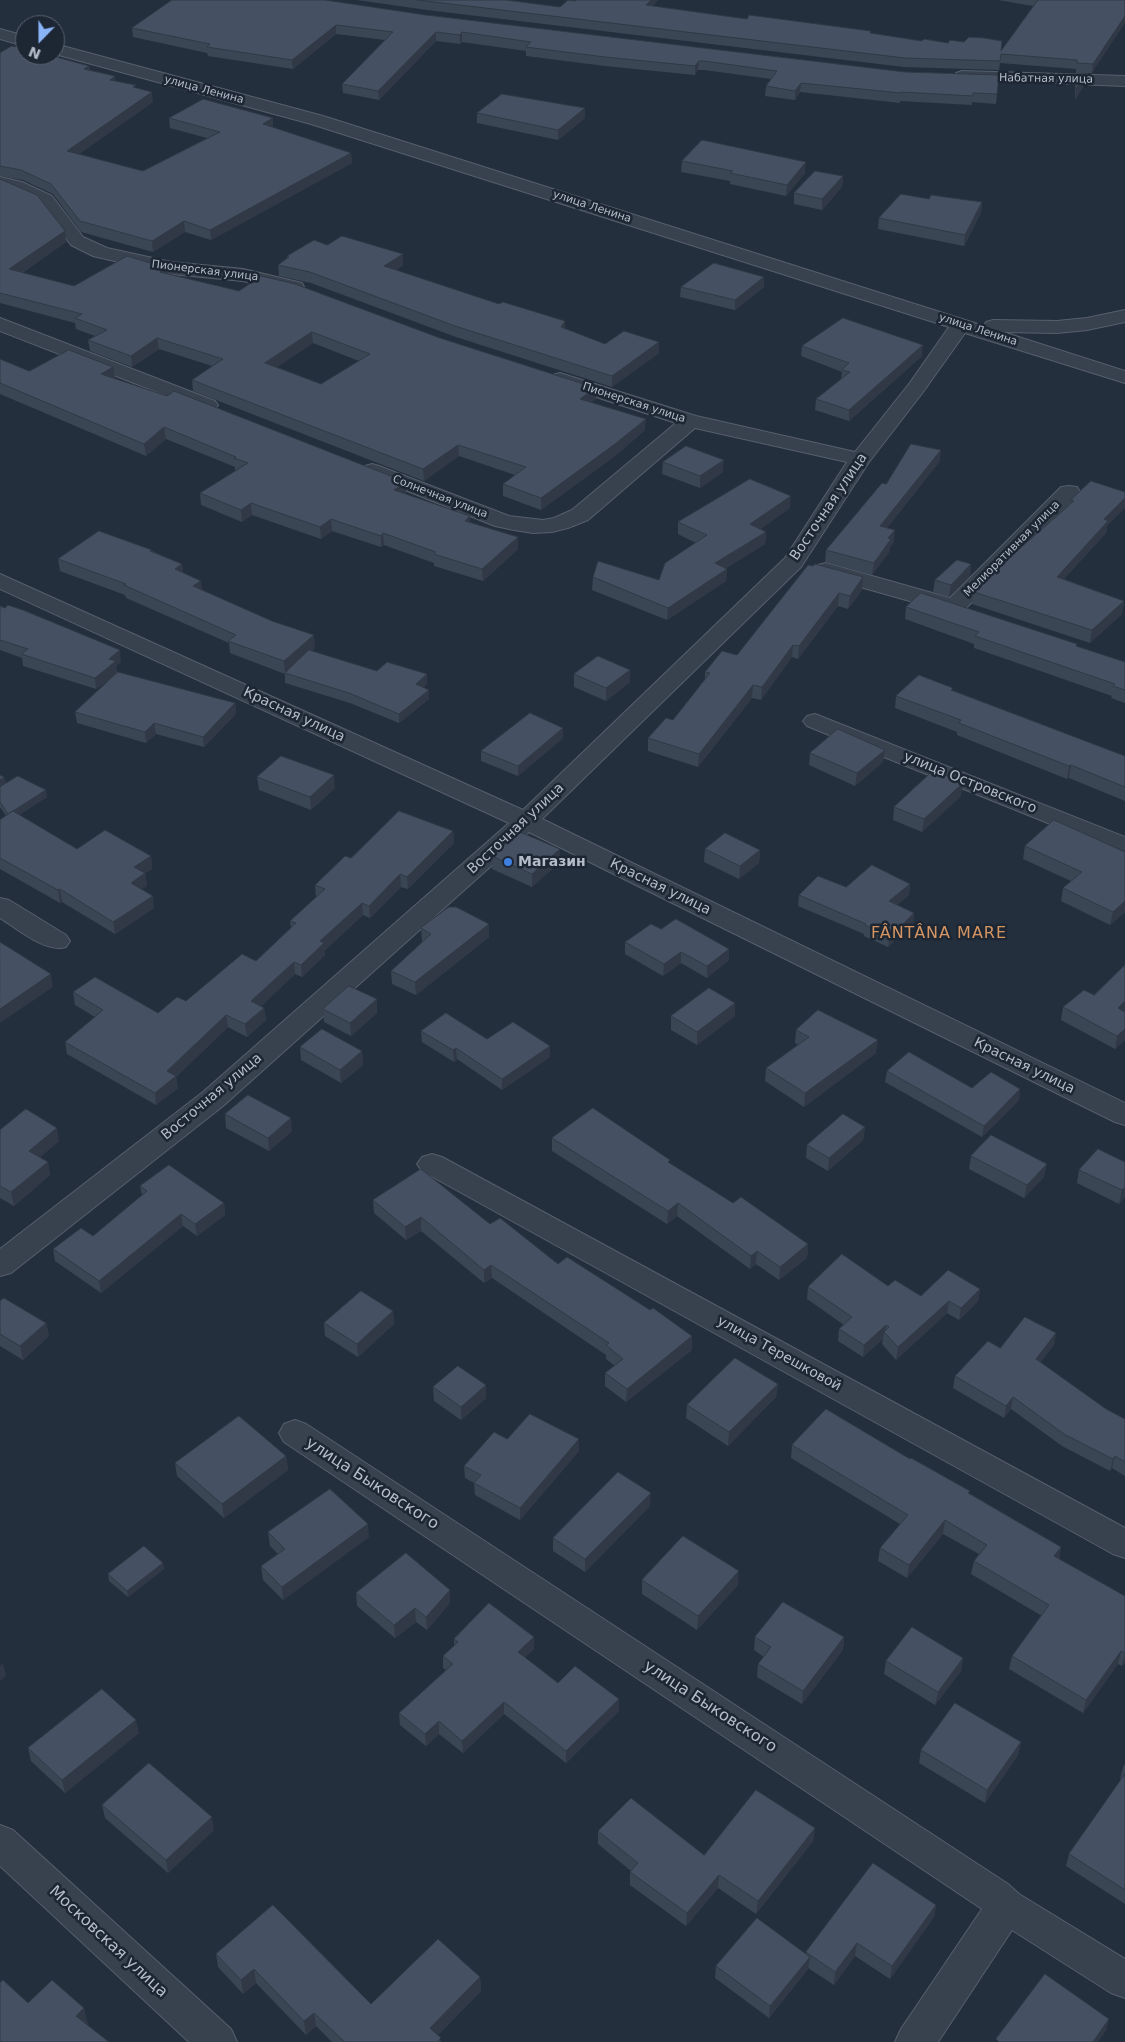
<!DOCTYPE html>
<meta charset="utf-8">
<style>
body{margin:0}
#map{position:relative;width:1125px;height:2042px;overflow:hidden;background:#242f3e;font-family:"DejaVu Sans",sans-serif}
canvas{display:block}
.north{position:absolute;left:15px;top:15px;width:50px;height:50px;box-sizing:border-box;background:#1d2633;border:1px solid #59626f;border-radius:50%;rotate:202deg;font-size:14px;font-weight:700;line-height:20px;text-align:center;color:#b4bcc9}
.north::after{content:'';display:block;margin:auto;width:18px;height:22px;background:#8ab4f8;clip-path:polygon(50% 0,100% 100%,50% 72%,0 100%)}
</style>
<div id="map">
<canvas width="1125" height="2042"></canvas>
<div class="north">N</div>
</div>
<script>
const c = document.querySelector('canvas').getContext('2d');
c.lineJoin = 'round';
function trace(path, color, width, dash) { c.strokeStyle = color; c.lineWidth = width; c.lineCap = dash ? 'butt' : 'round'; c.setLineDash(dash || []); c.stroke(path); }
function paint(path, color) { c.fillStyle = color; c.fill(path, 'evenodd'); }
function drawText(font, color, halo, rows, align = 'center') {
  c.font = font + ' "DejaVu Sans",sans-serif'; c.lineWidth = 5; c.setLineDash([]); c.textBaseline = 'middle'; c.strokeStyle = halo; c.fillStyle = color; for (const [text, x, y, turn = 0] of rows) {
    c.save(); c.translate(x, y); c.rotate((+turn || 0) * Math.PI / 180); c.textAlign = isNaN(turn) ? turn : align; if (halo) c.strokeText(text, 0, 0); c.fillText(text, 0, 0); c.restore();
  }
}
const minor = new Path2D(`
 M0,29L25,36V46L0,39Z
 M55,44L323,116L984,326L986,322L993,320L1057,321L1087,318L1125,310V322L1087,330L1057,333L1003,332L1125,371V383L965,333L923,392L869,462L801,567L542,819L1125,1103V1125L1115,1122L529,832L223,1106L11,1273L0,1276V1249L203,1092L509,823L0,589V574L523,810L785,558L847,462L695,428L588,520L568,528L552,532L533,533L514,530L495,526L365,474L361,470L365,466L372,464L379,466L509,516L543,520L554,518L572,510L676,423L553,383L550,379L553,375L560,373L696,416L855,452L909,384L949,327L311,124L55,54Z
 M962,71L1125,76V86L956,79L954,76L956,73Z
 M0,177L22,182L52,196L83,237L107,248L171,262L243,269L302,283L304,287L302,291L295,293L243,281L171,274L93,256L71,245L40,204L0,187Z
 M0,318L215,401L218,405L215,409L208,411L201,409L0,331Z
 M1069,486L1077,487L1080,492L1077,497L963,611L955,613L945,611L818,575L815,570L818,565L826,563L950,598L1061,487Z
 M815,714L1125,837V854L807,726L803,721L807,716Z
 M0,898L9,900L66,935L70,941L66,947C45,953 18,929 0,918Z
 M432,1154L442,1157L1125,1528V1558L1113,1554L422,1171L417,1164L422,1157Z
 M295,1420L306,1424L1008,1884L1019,1894L1125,1959V1998L1111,1993L1012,1930L938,2042H895L901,2029L982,1909L284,1442L279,1433L284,1424Z
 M0,1825L13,1830L231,2029L237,2042H189L0,1866Z`);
const wall = new Path2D(`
 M357,0H506L560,7L575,1L576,0H658L653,6L747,19L871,33L922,41L1001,51L1033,6L998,0H1125L1092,73H1076V69L1000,63L999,70L904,67L427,10Z
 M426,15L905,72L999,75L996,104L972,102V105L900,101V103L800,92L795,100L765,96L766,86L771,79L704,70H698L695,75L605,66L526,56V51L462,42L460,44L436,41L379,100L343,93L342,84L385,40L336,34L293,69L208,56L207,53L133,37L132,28Z
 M0,53L25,55H52V56L89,66L90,71L116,81L137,88L153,102L79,154L143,171L207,138L170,128L169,118L273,127L351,153L352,163L211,240L185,232L153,252L81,232L53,194L23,180L0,176Z
 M1077,76L1083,87L1075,100V86Z
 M477,113L585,118L558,140L477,123Z
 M682,161L805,173L786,196L730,184V181L681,172Z
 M843,176L842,187L822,210L794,204V193Z
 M0,179L66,242L22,273L74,286L167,268V274L440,338L596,388V399L591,402L645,430L615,456L541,510L503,496V484L515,475L459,456L424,481L193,391L192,380L212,366L159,349L132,367L90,351L88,340L95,336L76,329L75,323L0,303ZM313,343L359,361L321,384L277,367Z
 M929,199L982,202L981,213L964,246L878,229L879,218Z
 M327,245L403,254V265L396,270L565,329L605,344L659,353L612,387L456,337L311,283L279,276L278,265L287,258V256Z
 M681,287H764L735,310L680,297Z
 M802,346L922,356L849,421L815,410L816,399L841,379L842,372L801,356Z
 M0,359L29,371L115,378L114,379L406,493V494L470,522L518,537V549L483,581L434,566V563L384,545L381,547L332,531L321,539L252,515L242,522L201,505L200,493L237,470H235V467L166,439L146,456L0,394Z
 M940,461L887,528L894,542L890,547V551L872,575L825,562L826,550L886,484Z
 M663,462L723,472L700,488L662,474Z
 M1091,481L1107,526L1106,533L1064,579L1124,601L1122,614L1090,643L972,604L974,592L1071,505V500Z
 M790,508L760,529L766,532L765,544L726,568L727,569L726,581L667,620L592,590L593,577L659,580L696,543L678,534V522Z
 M152,551L182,564L183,573L202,591L315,648L311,651L377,671L427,674V684L423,687L429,699L399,723L350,703L285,683V674L230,653L229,643L126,598L125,595L60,571L58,559Z
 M971,564L970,576L949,597L933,592L935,580Z
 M863,577L862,590L848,609L838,606L798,659L792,657L761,700L752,698L698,767L648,751V738L673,720L705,679V672L737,655Z
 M0,606L121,662L116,666L117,672L235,703L236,714L204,747L156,734L146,743L77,723L75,712L113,677L96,689L23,666L22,658L0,650Z
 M906,607L1077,646L1125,662V703L1111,698L1112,696L974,648V644L905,619Z
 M574,674L630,682L606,701L574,687Z
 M952,690L1125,756V801L1069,778L1067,779L957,735V732L895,708L896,696Z
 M563,738L518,776L481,761V751Z
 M885,750L883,762L855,786L809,765L810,753Z
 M0,775L4,777L6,783L47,797L19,815L77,849L151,856L152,869L145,873L147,886L141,889L154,908L115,934L62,902L60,903L0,869V820L6,816L0,807Z
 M257,777L335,788L311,810L259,790Z
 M961,796L922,832L893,820L894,807Z
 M453,831L454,843L408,889L401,887L370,918L363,915L324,951L325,955L302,977L295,974L261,1006L264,1008L266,1020L247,1037L228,1027L176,1077L178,1088L156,1105L67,1054L65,1042L95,1017L75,1005L73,992L158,1013L186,1001L256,961L291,928L290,921L316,897L315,885L351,858Z
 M1025,846L1125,852V912L1110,925L1061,901L1063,888L1071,881L1023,859Z
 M705,849L760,850L759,863L739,879L704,862Z
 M492,856L560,862L532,887L492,869Z
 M910,884L909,895L897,905L914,913L913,924L888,947L864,936V934L798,906L799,895L846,887Z
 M489,924V937L416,995L392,984L391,971L423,942L422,941L421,928Z
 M661,929L729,949V960L707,978L681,963L663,976L625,954V942Z
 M1125,965V1040L1115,1049L1061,1020L1063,1007L1094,995Z
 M735,1003V1016L697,1045L671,1030V1016Z
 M323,1009L377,1013L351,1036L324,1022Z
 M796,1030L876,1053L804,1107L765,1081L766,1068L798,1045L795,1043Z
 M421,1031L487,1039L550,1046V1057L502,1090L457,1059L454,1062L422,1042Z
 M300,1047L362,1051L363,1065L341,1083L301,1060Z
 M887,1071L972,1088L1020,1089L1019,1100L982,1137L885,1082Z
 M225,1114L292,1131L269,1151L226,1128Z
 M865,1127L863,1140L828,1171L806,1158L807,1145Z
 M0,1130L59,1141L40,1157L48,1162L50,1175L14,1206L0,1198Z
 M552,1138L670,1164L733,1203L808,1244L807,1258L779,1280L756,1264L750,1269L677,1216L667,1224L552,1151Z
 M971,1156L1044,1177L1024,1198L969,1169Z
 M1125,1162V1197L1119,1204L1077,1183L1079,1170Z
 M140,1186L224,1203L225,1215L197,1236L183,1226L101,1293L55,1261L53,1249L93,1236L142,1195Z
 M373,1200L490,1224L558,1264L650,1310L692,1336V1350L626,1402L605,1386V1373L615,1366L606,1359V1355L492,1278L484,1283L421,1231L406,1240L374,1213Z
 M888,1286L921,1296L980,1289L978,1301L959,1320L947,1313L896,1360L882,1344L883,1339L863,1357L838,1341L839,1329L844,1325L807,1299L808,1287Z
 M0,1301L46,1323L49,1336L23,1360L0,1346Z
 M393,1311L394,1324L358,1357L325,1336L324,1323Z
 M1054,1345L1040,1362L1106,1409L1125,1419V1476L1112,1468L1110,1471L1062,1446L1011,1409L1004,1418L953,1388L955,1376Z
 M778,1384L776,1397L728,1446L686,1418L687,1405Z
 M486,1385V1398L461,1420L434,1401L433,1387Z
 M507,1439L579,1451L520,1520L475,1495L474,1483L465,1478L464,1466Z
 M792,1445L969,1493L1061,1547L1059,1559L1125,1596V1662L1122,1666L1118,1664L1083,1713L1009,1669L1012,1656L1042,1616L971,1574L974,1561L979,1554L943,1534L907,1578L878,1561L880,1548L900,1524L791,1458Z
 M286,1456L288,1470L224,1518L177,1476L175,1463Z
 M650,1506L585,1572L553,1551V1538Z
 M268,1532L369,1537L283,1600L263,1580L261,1566L278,1554L270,1546Z
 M163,1563L164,1569L128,1597L109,1581L108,1574Z
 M642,1580L738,1585L697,1630L642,1594Z
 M450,1590V1603L427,1630L416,1622L395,1638L357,1606L356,1593Z
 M755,1637H844L843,1650L802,1704L757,1677L758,1664L764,1657L754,1650Z
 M454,1639L534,1649L525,1657L558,1683L619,1699V1711L566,1763L504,1714L463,1753L439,1734L426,1746L400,1725L399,1713L446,1670L443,1668V1656L454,1646Z
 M963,1658L961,1671L935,1705L884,1674L886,1661Z
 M139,1733L65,1793L31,1761L28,1748Z
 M1021,1742L1018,1755L985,1803L919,1763L921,1750Z
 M1125,1764V1904L1066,1866L1069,1854L1121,1780L1120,1779L1123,1767Z
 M102,1805L214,1830L168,1873L105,1818Z
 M815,1828L813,1841L756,1914L718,1888L686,1926L630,1885V1872L631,1871L598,1844V1831L704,1855Z
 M936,1905L934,1917L890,1979L855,1956L834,1985L808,1968V1969L769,2018L715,1978L716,1966L806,1954V1952Z
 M216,1954L371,2004L480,1977L481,1991L438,2035L441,2042H332L316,2026L306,2035L256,1983L243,1994L218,1967Z`);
const shadedWall = new Path2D(`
 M651,0H658L646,14V5Z
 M1125,16V23L1092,73L1093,64Z
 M336,25V34L293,69L292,60Z
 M436,32V41L379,100L378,91Z
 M462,32V42L460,44V35Z
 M699,61L698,70L695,75V66Z
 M89,66L91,76L84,69Z
 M115,76L116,87L110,80Z
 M1085,76L1083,87L1075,100L1076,89Z
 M801,83L800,92L795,100V91Z
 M152,92L153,102L69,161L67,151Z
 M585,108V118L558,140V130Z
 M273,118V128L263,124Z
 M351,153L352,163L211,240L210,230Z
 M806,162L805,173L786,196L787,185Z
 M843,176L842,187L822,210V199Z
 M982,202L981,213L964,246L965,235Z
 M184,221L185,232L153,252L152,241Z
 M65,231L66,242L11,280L9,269Z
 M403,254V265L385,277L384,266Z
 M167,268L168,279L160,272Z
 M764,277V287L735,310V300Z
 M565,321V333L561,327Z
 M312,332L313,343L266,374L265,363Z
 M157,338L159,349L132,367L131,356Z
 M659,342V353L612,387V376Z
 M923,345L922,356L849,421V410Z
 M113,367L115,378L102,385L101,374Z
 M596,388V399L580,410V399Z
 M646,419L645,430L615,456L541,510V498Z
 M164,427L166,439L146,456L144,444Z
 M458,445L459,456L424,481L423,469Z
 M941,450L940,461L879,538L880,526Z
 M724,460L723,472L700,488V476Z
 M406,482V493L395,501L394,490Z
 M791,496L790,508L750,537V524Z
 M1125,498V508L1107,526L1106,533L1055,589L1057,577L1104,519Z
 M251,503L252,515L242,522L241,510Z
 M470,516L471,528L465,521Z
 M331,519L332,531L321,539L320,527Z
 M895,530L894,542L890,547V551L872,575L874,563L888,538Z
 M766,532L765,544L714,576L715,563Z
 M383,533L384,545L381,547V536Z
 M518,537V549L483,581L482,569Z
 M182,564L184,577L175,569Z
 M971,564L970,576L949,597L951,585Z
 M727,569L726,581L667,620L668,608Z
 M863,577L862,590L848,609L850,596Z
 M201,581L203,593L193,586Z
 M839,593L838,606L798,659L799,646Z
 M1124,601L1122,614L1090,643L1092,630Z
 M314,635L315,648L285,674L284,661Z
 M793,645L792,657L761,700L762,687Z
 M120,650L121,662L116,666L117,673L96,689L95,678L109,659Z
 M630,670V682L606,701V688Z
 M427,674V684L417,694L416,684Z
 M753,685L752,698L698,767L699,754Z
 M429,690V699L399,723V714Z
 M235,703L236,714L204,747L203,737Z
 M154,723L156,734L146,743L145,732Z
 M563,728V738L518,776V766Z
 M885,750L883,762L855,786L857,773Z
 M1071,765L1069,778L1067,779L1069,766Z
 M334,775L335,788L311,810L310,797Z
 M4,777L7,790L0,794V780Z
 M963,783L961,796L922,832L924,819Z
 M46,790L47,797L10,821L8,815Z
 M453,831L454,843L408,889L407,877Z
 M560,849V862L532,887V874Z
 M760,850L759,863L739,879L740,866Z
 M151,856L152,869L145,873L147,886L133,895L131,883L134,867Z
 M400,874L401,887L370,918L369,906Z
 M910,884L909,895L888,912L889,901Z
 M60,889L62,902L60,903L58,890Z
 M153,896L154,908L115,934L113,922Z
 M1125,901V912L1110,925L1113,912Z
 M362,903L363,915L324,951L325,955L302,977L301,965L320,941Z
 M914,913L913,924L888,947L890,937Z
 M489,924V937L416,995L415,982Z
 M729,949V960L707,978V966Z
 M681,952V963L663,976L664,964Z
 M294,962L295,974L252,1014L251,1001Z
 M51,974L53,987L0,1023V1009Z
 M377,999V1013L351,1036L350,1023Z
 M1125,1001V1012L1118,1008Z
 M735,1003V1016L697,1045V1032Z
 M264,1008L266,1020L247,1037L245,1024Z
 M226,1015L228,1027L176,1077L178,1088L156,1105L155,1093L167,1071Z
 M1125,1029V1040L1115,1049L1117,1036Z
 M878,1040L876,1053L804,1107L805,1093Z
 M550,1046V1057L502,1090V1079Z
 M456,1048L457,1059L454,1062L453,1050Z
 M362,1051L363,1065L341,1083L340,1070Z
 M1020,1089L1019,1100L982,1137L984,1126Z
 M291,1118L292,1131L269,1151L268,1138Z
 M865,1127L863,1140L828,1171L829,1158Z
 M57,1128L59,1141L31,1164L29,1151Z
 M48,1162L50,1175L14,1206L11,1192Z
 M1047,1164L1044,1177L1024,1198L1027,1185Z
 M1125,1187V1197L1119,1204L1122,1190Z
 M224,1203L225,1215L197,1236L195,1224Z
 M678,1203L677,1216L667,1224L668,1211Z
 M181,1214L183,1226L101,1293L99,1281Z
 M421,1217V1231L406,1240L405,1227Z
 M808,1244L807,1258L779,1280L780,1267Z
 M757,1251L756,1264L750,1269L751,1256Z
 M491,1265L492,1278L484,1283V1270Z
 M980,1289L978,1301L959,1320L961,1308Z
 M949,1301L947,1313L896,1360L898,1347Z
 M393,1311L394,1324L358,1357L357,1344Z
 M46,1323L49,1336L23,1360L20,1346Z
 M886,1325L885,1334L884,1332L883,1339L863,1357L864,1345Z
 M1056,1333L1054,1345L1034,1371L1036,1359Z
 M692,1336V1350L626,1402L627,1389Z
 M778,1384L776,1397L728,1446L729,1432Z
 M486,1385V1398L461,1420V1407Z
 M1013,1397L1011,1409L1004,1418L1006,1406Z
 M579,1439V1451L520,1520V1508Z
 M286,1456L288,1470L224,1518L222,1504Z
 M1115,1456L1112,1468L1110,1471L1113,1459Z
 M651,1493L650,1506L585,1572V1559Z
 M945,1520L943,1534L907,1578L909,1565Z
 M368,1524L369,1537L283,1600L282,1587Z
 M1061,1547L1059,1560L1054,1556Z
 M163,1563L164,1569L128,1597L127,1591Z
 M739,1571L738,1585L697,1630L698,1616Z
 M450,1590V1603L427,1630L426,1617Z
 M415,1608L416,1622L395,1638L394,1625Z
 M534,1637V1649L518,1664V1652Z
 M844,1637L843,1650L802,1704L803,1691Z
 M1121,1651L1118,1664L1083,1713L1086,1700Z
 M1125,1653V1662L1122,1666Z
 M963,1658L961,1671L935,1705L938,1692Z
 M3,1663L6,1676L0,1681V1666Z
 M619,1699V1711L566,1763V1751Z
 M504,1702V1714L463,1753L462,1741Z
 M136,1720L139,1733L65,1793L62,1780Z
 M439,1721V1734L426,1746L425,1734Z
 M1021,1742L1018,1755L985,1803L987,1790Z
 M212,1817L214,1830L168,1873L166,1860Z
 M815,1828L813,1841L756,1914L758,1901Z
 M719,1875L718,1888L686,1926L687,1913Z
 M936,1905L934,1917L890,1979L892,1966Z
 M857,1943L855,1956L834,1985L835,1972Z
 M810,1957L808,1969L769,2018L770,2006Z
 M254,1969L256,1983L243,1994L241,1980Z
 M480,1977L481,1991L431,2042L430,2028Z
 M84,2008L88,2024L80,2032L76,2016Z
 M314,2013L316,2026L306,2035L304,2021Z
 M1109,2019L1106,2031L1098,2042H1093Z`);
const building = new Path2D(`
 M172,0H325L426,15L905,72L999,75L997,94L973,93V96L901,92V93L801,83L795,91L766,86L777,71L704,61H699L695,66L605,57L526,47L531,42L462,32L460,35L436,32L378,91L342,84L393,32L336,25L292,60L207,47L210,44L132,28Z
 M418,0H506L560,7L568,0L575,1L576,0H651L646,5L747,19L749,15L871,31L870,33L922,41L924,39L948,43L950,40L964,42L969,37L984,38L1002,41L1001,51L1038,0H1125V16L1093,64L1077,63V60L1001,54L1000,61L905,58Z
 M12,46L21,48L25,46V55H49L89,66L84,69L115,76L110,80L136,85L133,87L152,92L67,151L143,171L220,132L169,118L203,99L273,118L263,124L351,153L210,230L184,221L152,241L80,221L51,184L21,170L0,166V53Z
 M1077,76H1085L1076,89Z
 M502,94L585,108L558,130L477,113Z
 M702,140L806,162L787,185L730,173L733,171L682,161Z
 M815,171L843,176L822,199L794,193Z
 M0,179L37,195L65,231L9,269L74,286L127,256L167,268L160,272L239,291L261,276L295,284L440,338L596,388L580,399L646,419L615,444L541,498L503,484L526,467L458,445L423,469L192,380L223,359L157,338L131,356L88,340L107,330L75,318L82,314L0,293ZM312,332L370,354L321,384L265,363Z
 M901,194L929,199L931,195L982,202L965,235L879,218Z
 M342,236L403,254L384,266L499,304L503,302L565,321L561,327L605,344L624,331L659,342L612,376L455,326L310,272L278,265L289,257L287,256L314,240L327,245Z
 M714,263L764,277L735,300L681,287Z
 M843,318L923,345L849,410L816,399L850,372L842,370L849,363L802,346Z
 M69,350L113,367L101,374L167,396L174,391L406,482L394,490L470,516L465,521L518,537L482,569L434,554L436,552L383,533L381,536L331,519L320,527L251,503L241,510L200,493L248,463L234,458L236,457L164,427L144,444L0,383V359L29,371Z
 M911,444L941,450L880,526L895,530L888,538L891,539L874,563L826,550L882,483L886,484Z
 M686,446L724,460L700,476L663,462Z
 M750,479L791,496L750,524L766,532L715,563L727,569L668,608L593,577L598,561L659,580L665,563L707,535L678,522Z
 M1091,481L1125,492V498L1104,519L1108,521L1057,577L1124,601L1092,630L974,592L1003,563L1074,501L1071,500Z
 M99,531L152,550L150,551L182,564L175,569L201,581L193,586L272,621L314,635L284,661L228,641L236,635L124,585L126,584L58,559Z
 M957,560L971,564L951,585L935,580Z
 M815,564L863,577L850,596L839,593L799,646L793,645L762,687L753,685L699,754L648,738L666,718L673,720L710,673L705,672L722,651L737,655L808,565L813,566Z
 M921,593L1077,644L1076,646L1125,662V690L1113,686L1115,684L975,636L979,632L906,607Z
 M8,605L23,610L120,650L109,659L116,661L95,678L21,654L28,649L0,640V606L5,608Z
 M309,650L377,671L387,662L427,674L416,684L429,690L399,714L349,693L285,673Z
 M598,656L630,670L606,688L574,674Z
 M118,672L235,703L203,737L154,723L145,732L75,712Z
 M919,675L953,688L951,690L1125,756V787L1071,765L1069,766L959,723L961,720L896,696Z
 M530,713L563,728L518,766L481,751Z
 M838,729L885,750L857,773L810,753Z
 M281,756L334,775L310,797L257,777Z
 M934,770L963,783L924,819L894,807Z
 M0,775L4,777L0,780Z
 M18,776L46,790L8,814L0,802V787Z
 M13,811L77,849L105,830L151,856L134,867L145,873L131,883L153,896L113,922L60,889L58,890L0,858V820Z
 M399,811L453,831L407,877L400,874L369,906L362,903L320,941L324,943L301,965L294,962L251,1001L264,1008L245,1024L226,1015L167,1071L176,1076L155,1093L65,1042L103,1010L73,992L95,977L158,1013L177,997L186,1001L242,954L256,961L296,923L290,921L325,889L315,885L345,856L351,858Z
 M1054,820L1125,852V901L1113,912L1063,888L1082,872L1025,846Z
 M520,832L560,849L532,874L492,856Z
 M725,833L760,850L740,866L705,849Z
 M872,865L910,884L889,901L914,913L890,937L865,925L866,924L799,895L818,876L846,887Z
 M449,907H456L489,924L415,982L391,971L431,934L421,928Z
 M676,919L729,949L707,966L681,952L664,964L625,942L651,924L661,929Z
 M0,942L51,974L0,1009Z
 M1125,965V1001L1118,1008L1125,1012V1029L1117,1036L1063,1007L1084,990L1094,995Z
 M349,986L377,999L350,1023L323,1009Z
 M709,988L735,1003L697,1032L671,1016Z
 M818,1010L878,1040L805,1093L766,1068L809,1037L796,1030Z
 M446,1013L487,1039L513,1022L550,1046L502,1079L456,1048L453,1050L421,1031Z
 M322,1029L362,1051L340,1070L300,1047Z
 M909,1052L972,1088L991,1072L1020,1089L984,1126L887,1071Z
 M248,1095L291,1118L268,1138L225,1114Z
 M593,1108L670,1160L668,1162L733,1203L741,1197L808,1244L780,1267L757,1251L751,1256L678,1203L668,1211L552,1138Z
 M26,1109L57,1128L29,1151L48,1162L11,1192L0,1186V1130Z
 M843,1114L865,1127L829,1158L807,1145Z
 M991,1135L1047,1164L1027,1185L971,1156Z
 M1098,1149L1125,1162V1187L1122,1190L1079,1170Z
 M169,1165L224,1203L195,1224L181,1214L99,1281L53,1249L81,1228L93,1236L147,1191L140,1186Z
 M421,1169L490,1224L500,1218L558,1264L567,1257L650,1310L653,1308L692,1336L627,1389L605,1373L623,1359L606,1345L609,1343L491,1265L484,1270L421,1217L405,1227L373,1200Z
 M842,1254L888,1286L895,1280L921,1296L948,1270L980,1289L961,1308L949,1301L898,1347L884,1332L889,1327L886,1325L864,1345L839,1329L852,1317L808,1287Z
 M361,1291L393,1311L357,1344L324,1323Z
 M4,1298L46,1323L20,1346L0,1334V1301Z
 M1025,1317L1056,1333L1036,1359L1106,1409L1125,1419V1462L1115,1456L1113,1459L1064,1434L1013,1397L1006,1406L955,1376L988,1341L1000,1348Z
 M735,1358L778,1384L729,1432L687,1405Z
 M458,1366L486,1385L461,1407L433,1387Z
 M826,1409L910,1459L911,1458L970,1491L968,1493L1061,1547L1054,1556L1125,1596V1653L1121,1651L1086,1700L1012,1656L1049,1605L974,1561L987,1545L945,1520L909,1565L880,1548L908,1515L792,1445Z
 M530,1414L579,1439L520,1508L474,1483L481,1475L464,1466L494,1432L507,1439Z
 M239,1416L286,1456L222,1504L175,1463Z
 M618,1472L651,1493L585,1559L553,1538Z
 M330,1489L368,1524L282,1587L261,1566L285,1549L268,1532Z
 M683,1536L739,1571L698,1616L642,1580Z
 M144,1546L163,1563L127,1591L108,1574Z
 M406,1553L450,1590L426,1617L415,1608L394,1625L356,1593Z
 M783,1602L844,1637L803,1691L758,1664L771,1647L755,1637Z
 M489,1603L534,1637L518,1652L558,1683L575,1666L619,1699L566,1751L504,1702L462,1741L439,1721L425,1734L399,1713L453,1664L443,1656L458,1642L454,1639Z
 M912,1627L963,1658L938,1692L886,1661Z
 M102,1689L136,1720L62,1780L28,1748Z
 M955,1703L1021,1742L987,1790L921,1750Z
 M149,1763L212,1817L166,1860L102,1805Z
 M1125,1774V1890L1069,1854Z
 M756,1790L815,1828L758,1901L719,1875L687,1913L630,1872L638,1863L598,1831L631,1798L704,1855Z
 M873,1863L936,1905L892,1966L857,1943L835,1972L806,1952Z
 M273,1905L371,2004L438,1939L480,1977L430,2028L441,2038L437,2042H345L314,2013L304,2021L254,1969L241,1980L216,1954Z
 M757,1918L810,1957L770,2006L716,1966Z
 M1045,1974L1109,2019L1093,2042H999L996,2039Z
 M3,1980L28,2003L52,1980L84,2008L76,2016L109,2042H0V1983Z`);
const markers = [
 [508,862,5,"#3f7fe0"]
];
const farStreetnames = [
 ["Набатная улица",1046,79,1],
 ["улица Ленина",204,90,15],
 ["улица Ленина",592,207,18],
 ["Пионерская улица",205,271,7],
 ["улица Ленина",978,330,18],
 ["Пионерская улица",634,403,18],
 ["Солнечная улица",440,497,21],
 ["Мелиоративная улица",1012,549,-45]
];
const streetNames = [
 ["Восточная улица",829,507,-56],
 ["Красная улица",294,715,25],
 ["улица Островского",970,783,22],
 ["Восточная улица",516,829,-43],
 ["Красная улица",660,887,26],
 ["Красная улица",1024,1066,26],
 ["Восточная улица",212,1097,-40],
 ["улица Терешковой",779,1354,29]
];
const poiNames = [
 ["Магазин",518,862]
];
const quarterNames = [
 ["FÂNTÂNA MARE",939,934]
];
const nearStreetnames = [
 ["улица Быковского",372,1484,33],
 ["улица Быковского",710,1707,33],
 ["Московская улица",108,1942,43]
];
trace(minor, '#565f6c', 2);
paint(minor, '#38414e');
paint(wall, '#3b4654');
paint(shadedWall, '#303945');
paint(building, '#455162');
trace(building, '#303945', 1);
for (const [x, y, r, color] of markers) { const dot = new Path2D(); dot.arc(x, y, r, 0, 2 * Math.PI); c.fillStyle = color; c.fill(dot); trace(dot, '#1d2633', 2); }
drawText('11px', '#b4bcc9', '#1d2633', farStreetnames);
drawText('14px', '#b4bcc9', '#1d2633', streetNames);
drawText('bold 14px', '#b4bcc9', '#1d2633', poiNames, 'left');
c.letterSpacing = '1px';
drawText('16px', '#d59563', '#1d2633', quarterNames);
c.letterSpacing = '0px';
drawText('16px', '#b4bcc9', '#1d2633', nearStreetnames);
</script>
